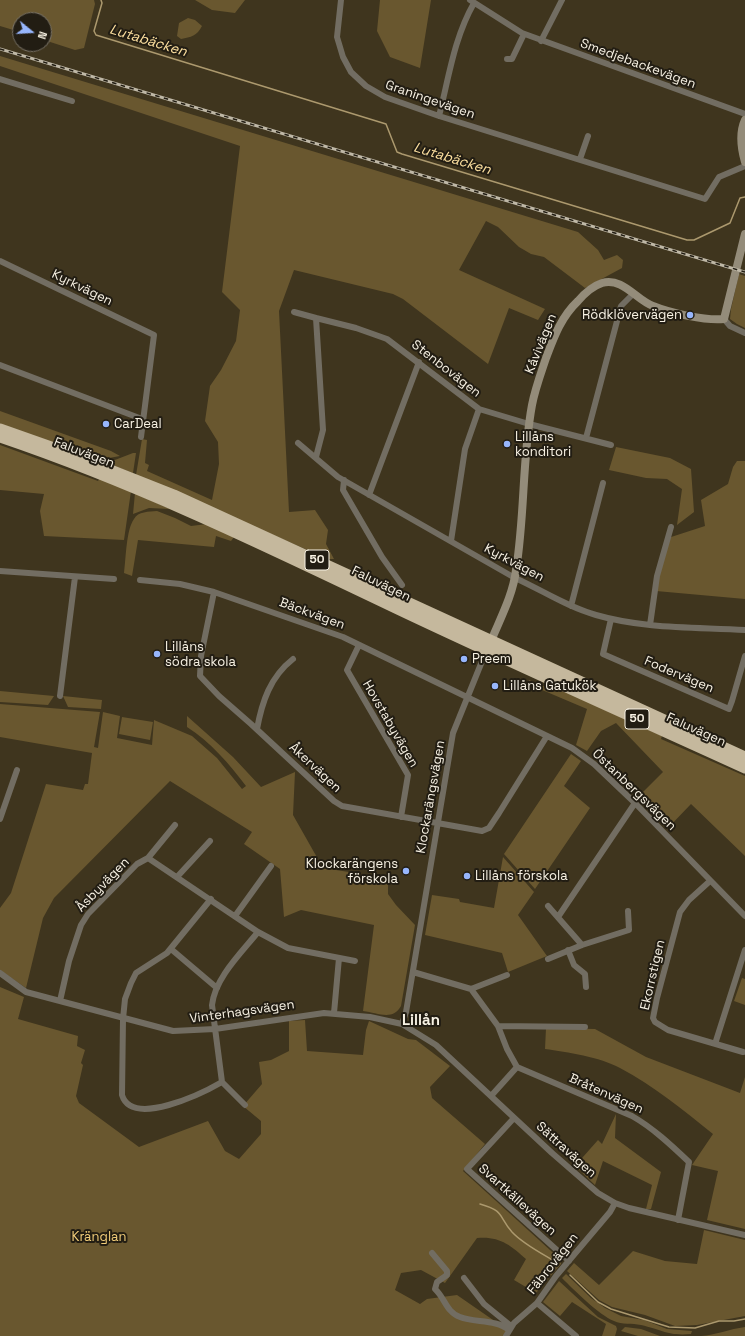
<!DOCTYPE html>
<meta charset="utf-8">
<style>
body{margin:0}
#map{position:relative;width:745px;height:1336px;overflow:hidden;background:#3f351e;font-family:"Space Grotesk",sans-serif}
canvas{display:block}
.north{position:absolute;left:12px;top:12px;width:40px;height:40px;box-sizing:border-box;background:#221d13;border:1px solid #787267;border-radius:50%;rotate:108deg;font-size:11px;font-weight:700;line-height:16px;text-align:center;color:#f8f2e4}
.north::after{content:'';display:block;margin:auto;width:14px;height:18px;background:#97b6fd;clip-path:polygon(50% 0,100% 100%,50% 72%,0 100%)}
</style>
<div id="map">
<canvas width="745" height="1336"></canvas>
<div class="north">N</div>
</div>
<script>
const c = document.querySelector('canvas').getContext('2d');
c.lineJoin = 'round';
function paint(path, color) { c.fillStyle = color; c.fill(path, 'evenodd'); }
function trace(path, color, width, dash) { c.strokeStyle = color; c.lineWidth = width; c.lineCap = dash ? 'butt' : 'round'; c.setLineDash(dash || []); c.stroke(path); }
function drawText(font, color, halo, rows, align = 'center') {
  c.font = font + ' "Space Grotesk",sans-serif'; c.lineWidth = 4; c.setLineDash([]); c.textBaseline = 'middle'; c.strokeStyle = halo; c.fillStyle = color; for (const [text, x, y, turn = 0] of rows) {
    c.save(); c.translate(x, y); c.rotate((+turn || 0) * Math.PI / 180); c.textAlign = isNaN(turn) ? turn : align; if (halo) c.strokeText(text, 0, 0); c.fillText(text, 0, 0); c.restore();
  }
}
const green = new Path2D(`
 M0,0H94L95,4L84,48L75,50L44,40V20H20V32L0,26Z
 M195,0H245L235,13L212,10Z
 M380,0H431L420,68L390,57L377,31Z
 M188,18L195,20L202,26C197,36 191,37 181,39L177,36L179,23Z
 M0,56L578,232L598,250L604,260L617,255L623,260L622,268L585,288L544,257L531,254L519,247L498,227L486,221L459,270L545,309L538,320L509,308L488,364L403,299L393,294L294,270L279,311L289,512L315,510L328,530L326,544L334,559H328L136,475L142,439L147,440L145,463L149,465L147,471L212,500L219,464L218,442L205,421L210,386L221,370L236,341L240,310L222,292L240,146L0,66Z
 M739,274L745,276V328L737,324L730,319L731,309Z
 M0,411L111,451L120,456L109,458L68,448L0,424Z
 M0,445L98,481L100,478L131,491L124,540L44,536L40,511L44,494L0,490Z
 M616,447L670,458L691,469L694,512L677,525L682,489L667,479L646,478L609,470Z
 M133,453H136L133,473L107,463Z
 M737,461H745V599L656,591L668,538L705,526L701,500L728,484L733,467Z
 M135,493L170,509L149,508L133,514Z
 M157,511L175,518L191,526L207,524L234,537L231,541L216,536L214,547L138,540L132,576L124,573C126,559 126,530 134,519C138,511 149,512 157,511Z
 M529,680L553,690H562L662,736L661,739L745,776V856L691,804L667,829L637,798L663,772L616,723L601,731L587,751L576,745L587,709L528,684Z
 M0,691L54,696L48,705L0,702Z
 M63,696L102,700L101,709L68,707Z
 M0,704L100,712L94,747L98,748L103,712L120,716L117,738L152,745L154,720L192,736L217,758L242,789L246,786C229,764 211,742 187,727V716L233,757L261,787L295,772L293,815L323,868L388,878V894L396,905L415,925L401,1006C393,1021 378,1013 363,1011L374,925L301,910L284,917L280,869L244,844L252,832L170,781L54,898L43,918L26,988L0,970V908L11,893L46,784L83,790L85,784H88L92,753L0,737Z
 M122,717L153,722L150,740L119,734Z
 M571,754L581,761L564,786L590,808L535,889L504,854Z
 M503,857L534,892L518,915L547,956L508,972L502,953L425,935L432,895L459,899L460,902L494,908Z
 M742,978L745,979V1005L734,1001Z
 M0,987L24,997L18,1019L78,1036L77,1046L85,1050L81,1063L83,1065L76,1096L79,1103L139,1147L208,1121L225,1151L239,1159L261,1134V1121L243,1106L262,1084L259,1062L271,1060L289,1051V1021L305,1020L307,1051L363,1055L366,1030L369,1021L408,1039L416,1040L450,1066L430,1087L432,1098L485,1144L463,1171L561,1260V1264L536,1293L514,1280L526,1259C510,1245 500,1236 477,1238L445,1283L421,1270L401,1273L395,1290L420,1304L427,1299L457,1295L509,1331L506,1336H0Z
 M546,1028L595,1029L646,1057L740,1093L745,1077V1229L707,1220L718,1171L692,1165L713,1134C683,1110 654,1086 620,1068C600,1057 567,1052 545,1049Z
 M616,1114L615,1138L661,1172L651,1209H646L652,1185L603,1161L595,1185L575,1166L598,1140L602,1144Z
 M704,1230L745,1240V1316L697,1325L675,1326L645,1315L612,1307L599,1300L567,1271L574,1263L599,1285L633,1251L665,1261L697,1264Z
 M566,1274L591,1298L605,1308L621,1316L644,1320L667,1329L692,1331L691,1334C667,1336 663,1330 641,1325C632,1323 622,1325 614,1321C599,1315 574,1290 562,1278Z
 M559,1281L598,1317L616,1326L617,1329L615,1336H602L606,1324L572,1302L560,1316L543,1302Z
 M625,1327L641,1329L660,1336H638L621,1331Z
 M745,1327V1336H701C715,1335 730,1329 745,1327Z`);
const stream = new Path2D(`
 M101,0L102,3L94,31L96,35L386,124L397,152L402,154L687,240H694L730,223L740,198L745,197
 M480,1204C505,1211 498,1216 512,1232C523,1244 541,1253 556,1262
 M570,1275L598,1302L611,1309L669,1327L695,1328L719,1321H734L745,1319`);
const street = new Path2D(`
 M341,0L337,37L343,57L351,72L366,86L385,97L439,116L705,199L719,177L745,166
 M470,0L522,33L745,114
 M541,41L562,0
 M507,59H512L524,34
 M0,79L72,101
 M439,116C449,77 454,38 474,3
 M580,159L588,136
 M0,261L154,335L141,437
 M294,312L316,318L323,430L316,457
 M316,318L356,328L387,339L479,409L529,424L611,445
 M724,319L730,326L745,333
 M0,365L142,419
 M586,438L621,306L634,293
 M298,443L338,477L515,578C542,590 567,607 596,615C644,629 696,627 745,630
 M344,480L343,490L382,557L402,585
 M369,495L419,362
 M451,541L465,449L479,409
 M0,571L114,579
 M140,580L180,584L214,592L343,637L572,748L594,764L635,803L745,916
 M214,592L201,656L200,676L219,696L251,724L334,801L342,806L482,831L489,828L499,813L547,736
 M571,606L603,483
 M611,619L603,654L729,709L732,701L745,656
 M650,625L657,576L671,527
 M359,645L347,670L408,775L401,817
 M60,696L75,577
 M257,729C262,702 270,677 293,659
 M0,819L17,770
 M148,858L175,825
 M177,877L210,841
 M710,881L689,900L680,912L657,998L653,1018L655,1022L668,1030L743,1052
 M211,899L167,953L136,973L131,983L125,999L123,1019L122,1095C132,1128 203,1093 222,1082L212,1005C215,978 241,953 258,932
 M548,906L582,945
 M235,916L271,866
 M558,917L635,803
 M171,949L217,988
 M568,950L574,965L585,974L586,987
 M548,959L582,945L629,930L628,911
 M413,972L471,989L498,1026L507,1049L517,1067L632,1116C653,1128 671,1145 689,1162L678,1220
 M0,973L26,992L173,1031L215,1029L324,1013L370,1017L402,1024L436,1045L552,1153L598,1193L615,1203L629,1208L745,1235
 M471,989L507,975
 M60,1001L69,961L81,925L88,914L137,864L148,858L258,932L288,948L355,961
 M334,1013L339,958
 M402,1024L406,1012L453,733L487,649
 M498,1026L585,1027
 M715,1044L745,950
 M222,1082L245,1105
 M491,1096L517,1067
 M514,1118L467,1169L569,1261
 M432,1253L447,1271V1275L437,1282L435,1289C445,1298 446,1312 460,1317C474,1323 496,1319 509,1330
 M464,1278L484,1304L511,1326
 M537,1303L576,1336
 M506,1336L514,1323L537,1303L556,1276L610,1212L615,1203`);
const secondary = new Path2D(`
 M745,120C739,133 741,148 745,162
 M491,641C500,619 513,595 516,570C525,515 522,459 532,405C535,389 541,373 546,358C554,337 561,317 578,301C584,294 593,286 602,283C623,277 636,300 653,306C670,313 706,321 724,319L745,234`);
const highway = new Path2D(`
 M0,429L68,453L174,495L745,757
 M0,437C139,484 270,548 402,611C516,665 631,716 745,768`);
const rail = new Path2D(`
 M0,49L745,272`);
const markers = [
 [690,315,4,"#97b6fd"],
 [106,424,4,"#97b6fd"],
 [507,444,4,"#97b6fd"],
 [157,654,4,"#97b6fd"],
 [464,659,4,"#97b6fd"],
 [495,686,4,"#97b6fd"],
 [406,871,4,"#97b6fd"],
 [467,876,4,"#97b6fd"]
];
const shields = [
 [317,560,24],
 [637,719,24]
];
const shieldNames = [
 ["50",317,560],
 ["50",637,719]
];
const streetNames = [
 ["Smedjebackevägen",638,64,20],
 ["Graningevägen",430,100,19],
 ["Kyrkvägen",82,288,26],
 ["Kåvivägen",541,344,-68],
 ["Stenbovägen",446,369,38],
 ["Faluvägen",84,453,21],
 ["Kyrkvägen",514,563,28],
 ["Faluvägen",381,584,26],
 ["Bäckvägen",312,614,20],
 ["Fodervägen",679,675,23],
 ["Hovstabyvägen",390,724,60],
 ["Faluvägen",696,730,24],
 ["Åkervägen",315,768,43],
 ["Östanbergsvägen",634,790,44],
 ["Klockarängsvägen",431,797,-80],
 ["Åsbyvägen",103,885,-46],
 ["Ekorrstigen",653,975,-77],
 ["Vinterhagsvägen",242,1012,-8],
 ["Bråtenvägen",606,1094,24],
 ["Sättravägen",566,1150,42],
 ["Svartkällevägen",517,1200,42],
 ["Fäbrovägen",553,1264,-52]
];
const poiNames = [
 ["Rödklövervägen",682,315,"right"],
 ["CarDeal",114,424],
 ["Lillåns",515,437],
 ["konditori",515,452],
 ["Lillåns",165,647],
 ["södra skola",165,662],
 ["Preem",472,659],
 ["Lillåns Gatukök",503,686],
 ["Klockarängens",398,864,"right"],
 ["förskola",398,879,"right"],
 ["Lillåns förskola",475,876]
];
const parkNames = [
 ["Kränglan",99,1237]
];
const waterNames = [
 ["Lutabäcken",148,41,17],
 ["Lutabäcken",452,159,17]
];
const quarterNames = [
 ["Lillån",421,1021]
];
paint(green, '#69572f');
trace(stream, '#ac996e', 1.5);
trace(street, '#726d62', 6);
trace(secondary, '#948c7a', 8);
trace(highway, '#c5b89d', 11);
trace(rail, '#bfb8a7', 3);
trace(rail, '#221d13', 1.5, [4.5]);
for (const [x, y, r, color] of markers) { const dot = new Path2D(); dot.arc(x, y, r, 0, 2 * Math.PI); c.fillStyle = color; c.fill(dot); trace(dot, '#221d13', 1.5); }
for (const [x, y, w] of shields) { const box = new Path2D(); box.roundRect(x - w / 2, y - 10, w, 20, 3); c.fillStyle = '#221d13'; c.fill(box); trace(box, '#f8f2e4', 1); }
drawText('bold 12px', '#f8f2e4', null, shieldNames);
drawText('13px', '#f8f2e4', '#221d13', streetNames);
drawText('13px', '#f8f2e4', '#221d13', poiNames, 'left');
drawText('13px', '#f2cd79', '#221d13', parkNames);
drawText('italic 14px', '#fee1a0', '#221d13', waterNames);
drawText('bold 15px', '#f8f2e4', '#221d13', quarterNames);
</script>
